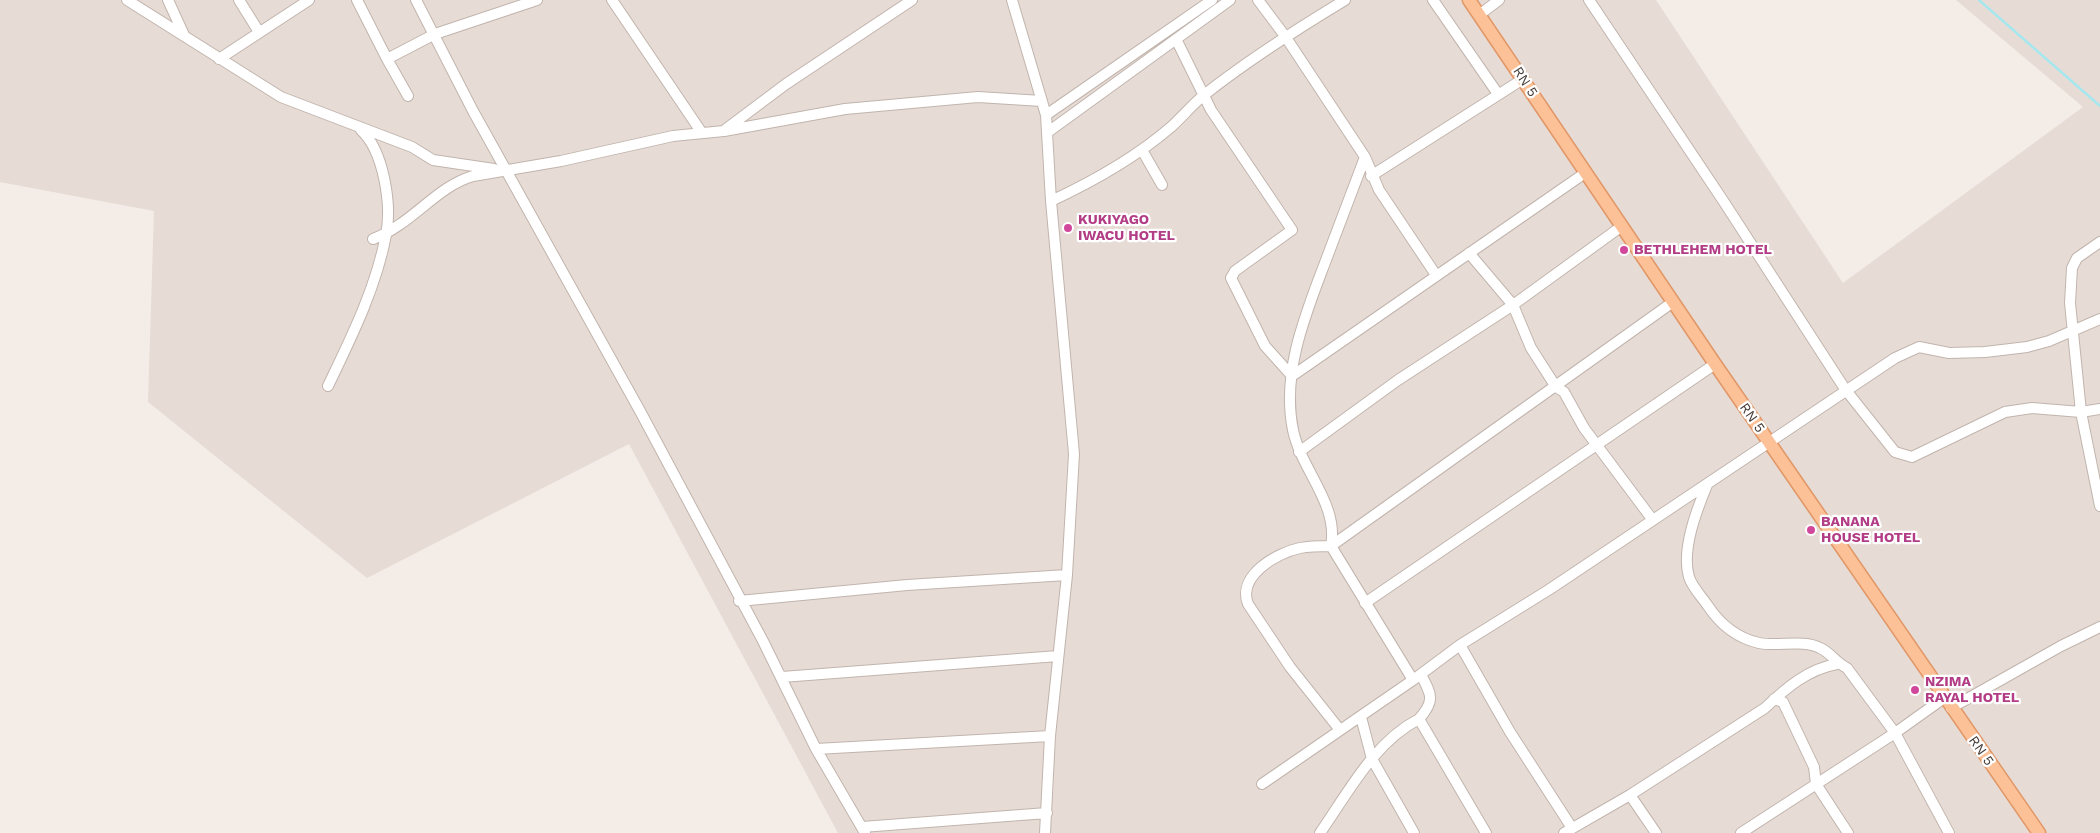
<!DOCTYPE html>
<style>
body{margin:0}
canvas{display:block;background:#f3ece7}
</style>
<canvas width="2100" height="833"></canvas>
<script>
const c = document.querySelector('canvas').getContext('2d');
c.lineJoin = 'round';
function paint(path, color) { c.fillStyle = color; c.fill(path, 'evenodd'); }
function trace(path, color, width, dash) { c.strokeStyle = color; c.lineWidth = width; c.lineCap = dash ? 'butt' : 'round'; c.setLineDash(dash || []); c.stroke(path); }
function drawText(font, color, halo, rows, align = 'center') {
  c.font = font + ' "Work Sans",sans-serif'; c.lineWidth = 4.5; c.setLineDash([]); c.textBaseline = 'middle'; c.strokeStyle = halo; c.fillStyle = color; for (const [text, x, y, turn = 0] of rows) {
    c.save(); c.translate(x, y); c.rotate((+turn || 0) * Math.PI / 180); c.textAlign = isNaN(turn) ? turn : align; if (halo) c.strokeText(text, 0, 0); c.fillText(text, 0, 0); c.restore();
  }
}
const residential = new Path2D(`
 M0,0H1656L1843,283L2083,107L1956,0H2100V833H838L629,444L367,578L148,402L154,211L0,182Z`);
const stream = new Path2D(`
 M1979,0L2100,106`);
const minor = new Path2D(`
 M127,0L281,97L412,147L433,160L494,169
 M168,0L184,35
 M239,0L259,32
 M357,0L387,59L435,34L537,0
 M416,0L473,111L640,411L763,641L816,749L865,833
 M612,0L702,133
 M1012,0L1046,115L1051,201L1074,454L1067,575L1050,736L1045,833
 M1258,0L1285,36L1365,157L1379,190L1436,275
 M1433,0L1498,94
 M1589,0L1724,202L1845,389L1895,452L1912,457L2005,412L2032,408L2081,412L2100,409
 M1479,15L1499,0
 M1176,39L1211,110L1292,230L1235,271L1231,278L1265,346L1292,376L1585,173
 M219,59L309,0
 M387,59L408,96
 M1046,115L1212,0
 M726,129L786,84L912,0
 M1048,132L1230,0
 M1142,150L1162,185
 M1365,157C1352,192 1339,226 1326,260C1306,313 1281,372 1293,430C1301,470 1339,504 1331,546L1413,680
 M1371,176L1523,79
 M1051,201C1094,181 1135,158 1171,127C1182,117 1192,105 1204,95C1248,60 1297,29 1345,0
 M373,239C411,225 437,186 473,176L561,161L673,136L724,131L845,109L978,97L1042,101
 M2100,242L2077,258L2072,268L2070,303L2081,412L2100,506
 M1469,253L1513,305L1531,348L1556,387L1564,392L1584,428L1652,519
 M328,386C351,338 376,288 386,235C392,206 384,151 361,130
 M1299,452L1398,380L1513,305L1622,226
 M1707,485C1697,509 1681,550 1689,577C1692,587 1702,597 1708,606C1720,624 1737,638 1759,643C1778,647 1803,639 1820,648C1830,652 1836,663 1847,668L1895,733L1949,833
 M739,601L907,585L1067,575
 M1365,603L1715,364
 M1460,645L1510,732L1572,828
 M1421,675C1432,695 1435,701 1419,719L1486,833
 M782,677L1058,656
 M1774,699L1783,702L1814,767L1816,784L1848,833
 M1951,708L2061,646L2100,627
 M1361,717L1372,759L1414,833
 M1340,730L1290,667L1248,604C1237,576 1276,553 1300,548C1310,546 1321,546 1331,546L1673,302
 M816,749L1050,736
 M1262,784L1413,680L1460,645L1550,589L1895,358L1919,347L1949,353L1985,352L2027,347L2049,341L2100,319
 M1630,795L1656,833
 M862,827L1047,813
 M1320,833C1348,793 1374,742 1419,719
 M1564,833L1630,795L1765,708C1786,688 1808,669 1837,664
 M1741,833L1895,733L1944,698`);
const major = new Path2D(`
 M1469,0L1715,364L2039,833`);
const markers = [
 [1068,228,5,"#d1479c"],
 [1624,250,5,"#d1479c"],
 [1811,530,5,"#d1479c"],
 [1915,690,5,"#d1479c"]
];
const streetNames = [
 ["RN 5",1525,82,57],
 ["RN 5",1752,418,55],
 ["RN 5",1981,751,55]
];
const hotelNames = [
 ["KUKIYAGO",1078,220],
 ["IWACU HOTEL",1078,236],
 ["BETHLEHEM HOTEL",1634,250],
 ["BANANA",1821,522],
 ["HOUSE HOTEL",1821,538],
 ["NZIMA",1925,682],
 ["RAYAL HOTEL",1925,698]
];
paint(residential, '#e7dcd5');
trace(stream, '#a4e7ef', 2.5);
trace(minor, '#c1b4ad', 12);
trace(major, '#e19767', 15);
trace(minor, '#fff', 10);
trace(major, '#fcc197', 12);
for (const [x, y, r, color] of markers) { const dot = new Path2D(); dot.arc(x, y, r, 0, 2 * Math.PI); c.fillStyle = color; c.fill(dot); trace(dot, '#fff', 2); }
drawText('14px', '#463b36', '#fff', streetNames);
drawText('bold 14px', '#b23c85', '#fff', hotelNames, 'left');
</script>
